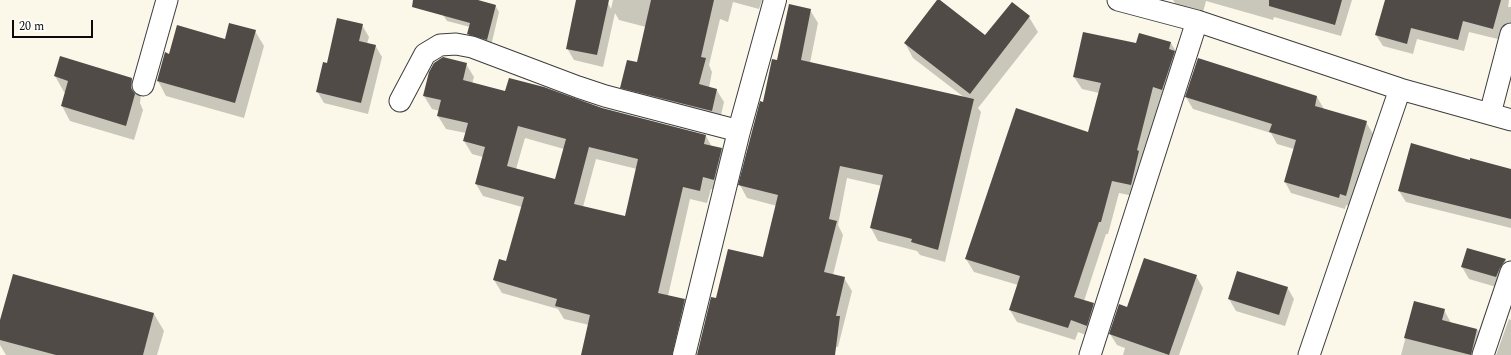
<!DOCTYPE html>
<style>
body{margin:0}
#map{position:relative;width:1511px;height:355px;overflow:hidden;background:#fcf8e9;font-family:Spectral,serif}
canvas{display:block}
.scale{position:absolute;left:12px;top:20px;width:81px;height:18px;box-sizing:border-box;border:2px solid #0a0a0a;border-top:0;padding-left:5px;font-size:12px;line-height:14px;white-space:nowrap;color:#0a0a0a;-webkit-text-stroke:3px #fff;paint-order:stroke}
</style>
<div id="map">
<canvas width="1511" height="355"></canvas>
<div class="scale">20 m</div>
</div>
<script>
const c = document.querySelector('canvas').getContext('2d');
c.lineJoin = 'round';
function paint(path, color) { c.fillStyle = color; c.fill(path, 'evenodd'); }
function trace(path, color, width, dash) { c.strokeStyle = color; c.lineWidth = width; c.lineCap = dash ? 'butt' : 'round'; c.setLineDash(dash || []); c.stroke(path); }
const shadow = new Path2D(`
 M447,0H475L495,5L499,12L491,46L472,40L468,34L470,27L447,21L443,15Z
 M577,0H594L608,3L611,9L613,0H762L759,9L733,2L728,22L720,19L709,65L712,72L709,88L716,89L724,102L719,124L629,100L621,87L638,63L646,27L619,20L615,13L603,67L574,60L567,48Z
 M938,0L985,36L1029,17L1038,32L978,108L981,112L945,262L920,255L917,251L878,241L871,228L882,186L847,178L838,225L843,235L833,275L844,278L852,291L838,347H836L834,355H698L717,299L764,259L777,206L747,198L740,185L764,103L778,61L810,10L818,23L810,63L965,98L913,58L905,43Z
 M1173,0H1352L1341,36L1274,17L1273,20L1206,1L1202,16L1179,10Z
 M1386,0H1509L1508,7H1511V35L1506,41L1469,32L1464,51L1417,39L1413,54L1383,46L1376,35Z
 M362,25L369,37L367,44L375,45L382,57L368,114L324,103L317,91L328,64Z
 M255,31L264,46L244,118L166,96L158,81L170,55Z
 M1171,43L1178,55L1169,102L1160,99L1144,162L1138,197L1119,193L1108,234H1106L1084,301L1093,304L1101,317L1094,338L1078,332L1075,340L1017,322L1010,310L1018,285L974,272L966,259L1089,133L1099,93L1082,89L1074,77L1137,44Z
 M1198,59L1317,97L1324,109L1366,122L1373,134L1352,207L1346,205L1345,209L1291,193L1285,182L1294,149L1277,144L1271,133L1193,109L1186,97Z
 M466,64L474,77L472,84L506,93L602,109L706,136L712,147L721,149L729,162L721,192L711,189L707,203L690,199L668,296L684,300L692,313L681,355H582L589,325L564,319L558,309L502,293L494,280L507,262L522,207L483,196L476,184L483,157L472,154L464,141L466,133L446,129L438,116L440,111L432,109L424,96ZM525,138L564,149L556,180L516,169ZM596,159L637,169L626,217L583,207Z
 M55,76L132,79L141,94L140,103L143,110L134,140L70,121L62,106L66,92H64Z
 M1470,162L1511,170V228L1406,202L1399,191Z
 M1505,260L1511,270L1503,289L1469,279L1462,267Z
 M1196,276L1203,288L1179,355H1123L1125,348L1117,345L1110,334L1128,309Z
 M1287,287L1294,299L1285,326L1236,311L1229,299Z
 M1415,302L1444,310L1451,323L1478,330L1485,342L1481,355H1401Z
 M154,314L164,331L157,355H6L0,345V324Z
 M1509,319L1511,320V355H1496Z`);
const building = new Path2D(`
 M413,0H478L496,5L487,40L467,34L470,23L412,7Z
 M576,0H609L597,55L566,49Z
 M651,0H714L701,57L706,58L699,84L717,89L712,111L620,88L627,60L637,62Z
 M937,0H940L985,35L1012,2L1030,16L970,94L904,43Z
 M1269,0H1342L1335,25L1269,6Z
 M1385,0H1501L1493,29L1463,21L1458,40L1411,28L1407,44L1375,35Z
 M789,4L811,9L801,60L974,99L938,250L911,242L912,239L870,228L883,175L840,166L829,219L837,221L824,272L845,277L836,316H840L835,355H697L711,297L716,298L728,249L763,257L778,195L738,185L760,101L763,102L772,59L777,60Z
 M337,18L363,24L359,41L376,45L361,103L316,92L323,62L327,63Z
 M229,23L256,30L235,103L157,81L165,52L169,54L177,25L225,39Z
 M1083,32L1136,43L1139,33L1171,42L1169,49L1175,51L1162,90L1153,87L1137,150L1139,151L1131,185L1112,181L1101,222H1099L1074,297L1094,303L1087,326L1071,320L1068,328L1009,310L1020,276L965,259L1016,108L1088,132L1101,83L1073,77Z
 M60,56L132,78L131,88L135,94L126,126L61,106L68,81L54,76Z
 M443,57L467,63L463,80L505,91L509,78L544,87L602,108L706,135L704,144L722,148L714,180L703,177L700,191L683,187L658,293L685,299L672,355H581L590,315L555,306L557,299L493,280L499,259L506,261L524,197L475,184L485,147L463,141L468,123L437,116L441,100L423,96L429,72L434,63ZM518,126L566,139L555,179L507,166ZM589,147L638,159L625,216L574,204Z
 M1198,58L1317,96L1315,106L1367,121L1346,196L1340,194L1339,198L1284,182L1296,140L1269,132L1272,124L1185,97Z
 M1411,143L1470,160V158L1511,169V219L1398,191Z
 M1467,248L1506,259L1500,268L1496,277L1461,267Z
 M1144,258L1197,275L1169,355L1109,334L1119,304L1127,307Z
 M1237,271L1288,287L1279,315L1228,299Z
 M13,274L154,313L143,355H56L0,340V320Z
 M1414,301L1445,309L1442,320L1477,329L1471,355L1404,338Z`);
const minor = new Path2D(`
 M1118,0L1197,21L1400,89L1511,120
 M143,85L167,0
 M400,101L425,54L440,45L456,44L472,47L578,87L605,96L739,131
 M1490,114L1511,34
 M1090,355L1197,21
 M1309,355L1400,89
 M1483,355L1511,272`);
const tertiary = new Path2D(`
 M684,355L739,131L775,0`);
paint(shadow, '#0003');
paint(building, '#514b48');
trace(minor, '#3d3d3d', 23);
trace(tertiary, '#3d3d3d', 24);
trace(minor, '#fff', 21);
trace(tertiary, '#fff', 22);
</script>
